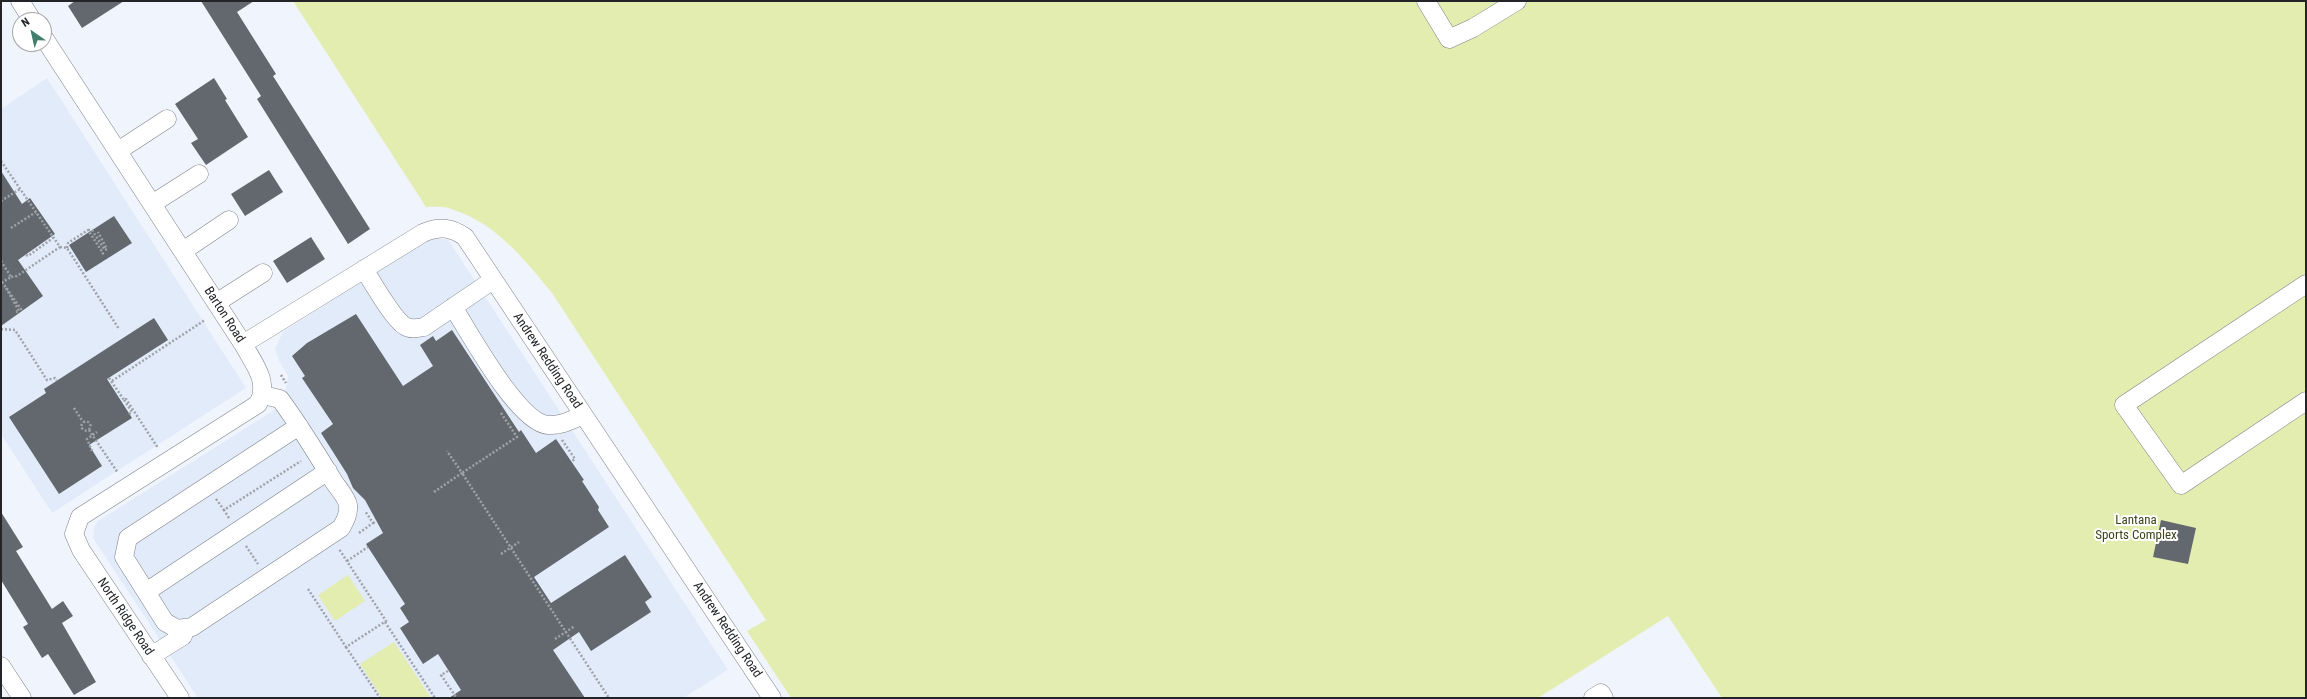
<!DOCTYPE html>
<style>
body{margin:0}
#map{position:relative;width:2307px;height:699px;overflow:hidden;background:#f0f5fd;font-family:"Roboto Condensed",sans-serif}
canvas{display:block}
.frame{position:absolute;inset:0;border:2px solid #222427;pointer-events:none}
.north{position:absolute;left:12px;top:12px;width:40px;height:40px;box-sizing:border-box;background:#fff;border:1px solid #a7a7a9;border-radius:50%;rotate:326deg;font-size:11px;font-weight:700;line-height:16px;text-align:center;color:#222427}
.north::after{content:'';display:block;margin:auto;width:14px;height:18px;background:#417f6c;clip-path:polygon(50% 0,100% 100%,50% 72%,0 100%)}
</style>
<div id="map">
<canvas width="2307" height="699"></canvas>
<div class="frame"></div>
<div class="north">N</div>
</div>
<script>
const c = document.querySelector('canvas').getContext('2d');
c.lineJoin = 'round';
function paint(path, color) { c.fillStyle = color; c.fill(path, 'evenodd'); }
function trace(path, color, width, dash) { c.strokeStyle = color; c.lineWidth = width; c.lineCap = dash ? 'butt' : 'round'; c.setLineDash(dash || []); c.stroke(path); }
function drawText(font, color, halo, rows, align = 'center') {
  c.font = font + ' "Roboto Condensed",sans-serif'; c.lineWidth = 4; c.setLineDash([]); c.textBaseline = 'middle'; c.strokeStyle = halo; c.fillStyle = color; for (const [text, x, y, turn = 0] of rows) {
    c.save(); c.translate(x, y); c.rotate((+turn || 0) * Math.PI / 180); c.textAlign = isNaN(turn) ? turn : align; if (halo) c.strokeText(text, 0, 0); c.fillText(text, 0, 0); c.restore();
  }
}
const built = new Path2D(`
 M47,78L246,388L52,513L1,434V109Z
 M431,237L448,240L460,258L728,670L683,698H198L93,538L94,528L98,521L284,404L288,376L279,361L275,349L283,332Z`);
const green = new Path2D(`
 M293,1H2306V698H1722L1668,616L1538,698H791L747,631L766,620L552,293C525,260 495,222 451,209C444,206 434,207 426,207Z
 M348,575L365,601L335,621L318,595Z
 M394,642L431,698H382L360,664Z`);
const building = new Path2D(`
 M75,1H124L82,28L68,6Z
 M201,1H254L237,12L276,74L273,76L370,229L348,244L257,99L261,96Z
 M214,78L227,99L225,100L248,137L206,165L191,143L198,139L175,104Z
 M269,170L283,192L245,216L231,194Z
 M1,171L22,204L30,198L55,234L18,260L43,296L1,326Z
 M114,216L132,243L86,272L69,245Z
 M311,237L325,259L287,283L273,261Z
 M356,314L403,386L433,366L420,345L433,336L436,341L452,330L519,432L521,430L536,453L556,439L584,480L582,481L599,507L598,510L609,527L534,577L551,603L625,555L652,597L645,602L651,612L591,651L579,632L553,650L585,698H449L461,690L438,654L423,664L400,628L409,622L400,608L405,604L366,544L383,533L365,500L353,488L347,474L321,433L333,424L302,378L305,376L292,356L307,343Z
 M154,318L168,340L107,379L132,418L89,445L102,466L59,494L9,417L46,393L44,389Z
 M1,512L23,547L16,551L52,609L63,601L73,616L62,623L96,682L74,695L48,654L42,658L23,627L28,624L1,580Z
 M2161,520L2196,528L2188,564L2153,557Z`);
const path = new Path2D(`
 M1,161L60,247L17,276L11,277
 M1,201L20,189
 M11,228L36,212
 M88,230H92L105,250L107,249L98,232
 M60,247L67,248L119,329
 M67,248L68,243L88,230L103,253L101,256
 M26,255L28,256L53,238
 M1,261L11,277L1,283
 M2,282L21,309L23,307
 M6,288L19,311L16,312
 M1,329L15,330L47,380L55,378L57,381
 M281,375L286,383
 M109,378L124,400L126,399L158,448
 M112,381L205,320
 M124,400L132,412L129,414
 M74,408L83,422
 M501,413L517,437L462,473L609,698
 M81.5 426a4.5 4.5 0 1 1 9 0a4.5 4.5 0 1 1-9 0Z
 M89,430L118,473
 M562,440L575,459L572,461
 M92,451L87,439L97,432
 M434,492L462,473L447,451
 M216,499L224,510
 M229,518L224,510L301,461
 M373,523L377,521
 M359,533L373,523L365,511
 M246,546L258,564
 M501,554L519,542
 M347,561L368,547
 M308,589L346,647L386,621L339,549
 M385,622L435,698
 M555,639L575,626
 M346,647L380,698
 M448,671L441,675L456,697L454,698`);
const minor = new Path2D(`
 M20,1L32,20
 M1426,1L1449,39L1473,28L1517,1
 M44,38L243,344C254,364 270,382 258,404L80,517L74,534L81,550L180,698
 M118,151L167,119
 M152,204L199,174
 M183,251L229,220
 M364,269C372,282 394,320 405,326C411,330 418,328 424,327L493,280
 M2306,284L2124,405L2181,485L2306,401
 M216,303L263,273
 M453,307C470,333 518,423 548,425C561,426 572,420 583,415
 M243,344L423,233C439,226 451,227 465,237L772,698
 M263,395L280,399C300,426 317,454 334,482C338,488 347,498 348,505C349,514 345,521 341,528L192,627L177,629L165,622L124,557L128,538L299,426
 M146,592L328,471
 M151,656L183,636L185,628
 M1,666L22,698
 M1593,698L1601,693L1604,698`);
const streetNames = [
 ["Barton Road",224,315,57],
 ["Andrew Redding Road",547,361,56],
 ["North Ridge Road",125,617,56],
 ["Andrew Redding Road",727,630,56]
];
const parkNames = [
 ["Lantana",2136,521],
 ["Sports Complex",2136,536]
];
paint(built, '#e2ebfa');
paint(green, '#e3edb0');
paint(building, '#63686f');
trace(minor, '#7c8188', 19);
trace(path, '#9fa3a9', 2.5, [2, 2]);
trace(minor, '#fff', 18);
drawText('13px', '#222427', '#fff', streetNames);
drawText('13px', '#3e431b', '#fff', parkNames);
</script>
